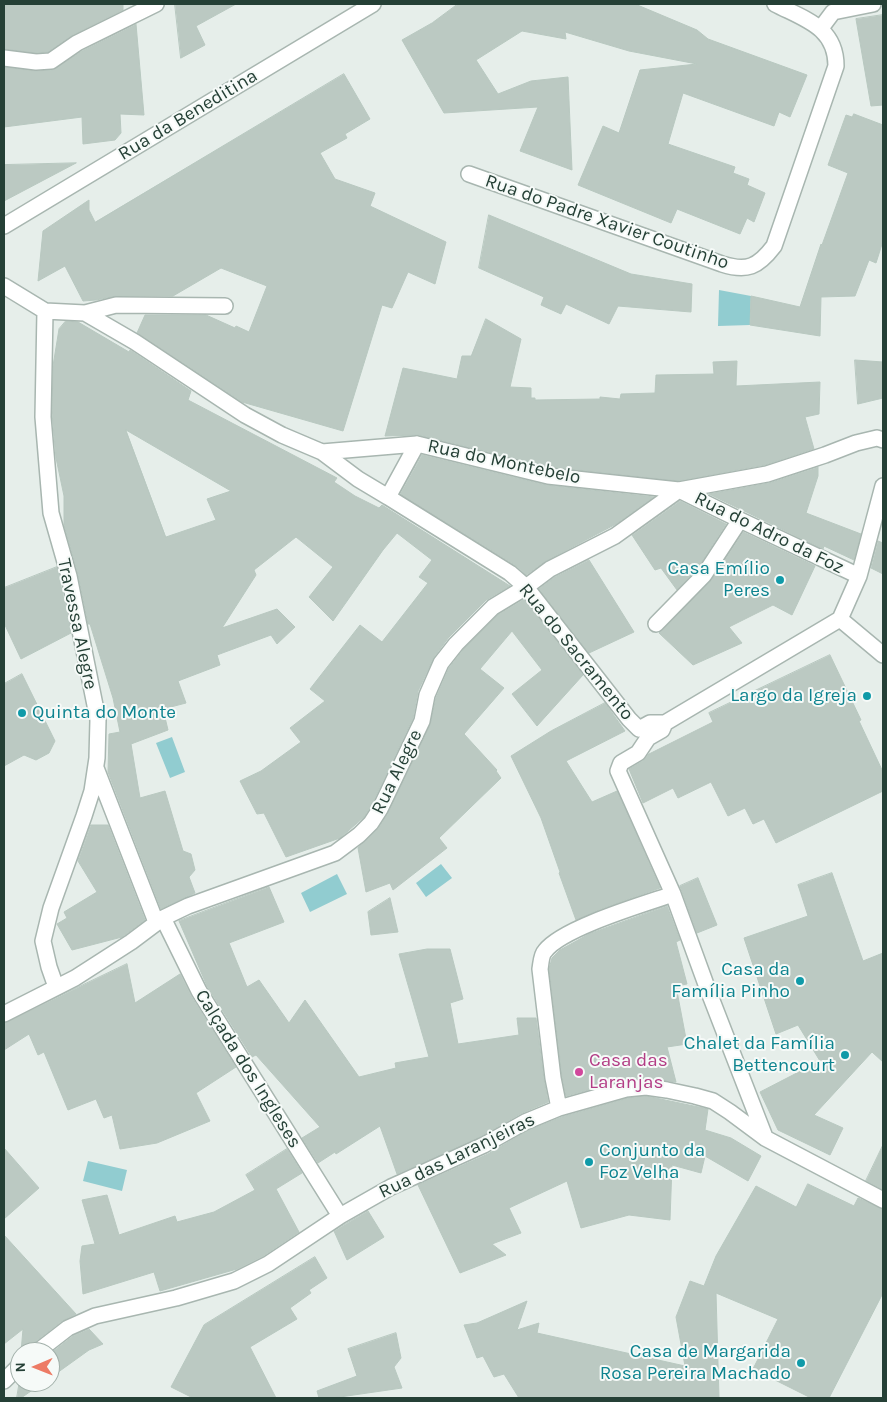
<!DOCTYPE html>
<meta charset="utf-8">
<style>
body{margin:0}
#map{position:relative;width:887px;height:1402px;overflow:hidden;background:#e6eeea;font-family:Karla,sans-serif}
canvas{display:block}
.frame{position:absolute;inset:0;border:5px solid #254036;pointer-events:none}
.north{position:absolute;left:10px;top:1342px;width:50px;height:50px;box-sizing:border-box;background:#f6faf8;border:1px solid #a2b0aa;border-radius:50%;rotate:269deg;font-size:14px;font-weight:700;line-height:20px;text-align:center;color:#254036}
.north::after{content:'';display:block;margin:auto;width:18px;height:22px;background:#ed7b65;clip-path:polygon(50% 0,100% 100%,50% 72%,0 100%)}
</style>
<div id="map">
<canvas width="887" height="1402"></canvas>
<div class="frame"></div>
<div class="north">N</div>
</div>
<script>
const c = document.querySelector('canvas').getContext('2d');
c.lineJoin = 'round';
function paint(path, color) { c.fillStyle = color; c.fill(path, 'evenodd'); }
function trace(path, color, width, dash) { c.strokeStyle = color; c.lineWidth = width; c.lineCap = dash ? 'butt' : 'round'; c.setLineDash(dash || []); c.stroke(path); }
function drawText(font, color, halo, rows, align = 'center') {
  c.font = font + ' Karla,sans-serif'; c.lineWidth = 4; c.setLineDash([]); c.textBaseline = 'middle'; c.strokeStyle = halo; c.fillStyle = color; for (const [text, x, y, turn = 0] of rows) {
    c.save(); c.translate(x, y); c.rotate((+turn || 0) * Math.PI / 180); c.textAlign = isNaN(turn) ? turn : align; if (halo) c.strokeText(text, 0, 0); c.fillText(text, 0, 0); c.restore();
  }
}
const water = new Path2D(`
 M719,290L751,296L750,325L718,326Z
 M172,737L185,772L170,778L156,743Z
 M441,864L452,878L426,897L416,883Z
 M337,874L347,894L310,912L301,893Z
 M88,1161L127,1170L122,1191L83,1181Z`);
const building = new Path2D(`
 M4,4H123V10L73,35L48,52L36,53L4,49Z
 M175,4H236L196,26L205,45L181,58Z
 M458,4H635L697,30L708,39L807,75L790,117L779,112L774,126L683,93L668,144L735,167L733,173L749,179L747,185L765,193L754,222L747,218L740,234L677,209L671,223L578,185L603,126L619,133L640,70L697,64L629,51L565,32L566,39L522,31L476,60L498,94L531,81L568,77L572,170L520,151L538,107L444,113L402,40L432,23Z
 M883,15V105L871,106L856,19Z
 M136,24L144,115L120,114L121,133L115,140L83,144L82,117L4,127V67L35,71L52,70L82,51Z
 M344,74L370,119L345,134L347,138L320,153L335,179L375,193L370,206L446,242L435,284L408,272L392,308L382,305L343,431L242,402L137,333L145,315H206L235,328L236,326L249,332L267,286L221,268L173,296H116L96,300L83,301L65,266L38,281L43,231L89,200V210L95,222Z
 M854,114L883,125V241L876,263L869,260L855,296L821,297L820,336L750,325L751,296L800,307L821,244L822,245L848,173L828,165L846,115L852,117Z
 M76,163L4,201V165Z
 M489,215L631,274L692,284L691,312L618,306L609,324L566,304L561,314L541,305L544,297L479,268Z
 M486,319L521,339L510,387L531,388V398H535V400L600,399V397L620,399L621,394L655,393L656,375L714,374L713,362L737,361L736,386L820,382L819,414L805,417L814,449L765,465L679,481L550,467L419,435L385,436L403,368L457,379L462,356H471Z
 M66,321L78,322L129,352L130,350L191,391L188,400L337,478L334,482L355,496L379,508L382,505L510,586L486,600L449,637L434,657L418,691L413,718L372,804L364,817L340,838L286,857L264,813L257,814L240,781L261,771L301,742L290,728L325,701L310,689L360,625L382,642L428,583L419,577L432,560L397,533L383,550L333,621L309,597L333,567L296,537L254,570L256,575L222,628L277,609L295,627L277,644L271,635L217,655L220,665L178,681L186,703L163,709L168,730L131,744L140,798L165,791L183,851L191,854L195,870L189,877L195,893L161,909L108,772L109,734L120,732L113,698L90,624H88L78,574L64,525V496L56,458L52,413L53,366L59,329ZM126,430L231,491L207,499L216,520L166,537Z
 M855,360L883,362V398L858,404Z
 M422,455L546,485L654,497L616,524L546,561L526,575L515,565L400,494Z
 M818,467V476L806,513L861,534L854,560L824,546L823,549L709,494L769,483Z
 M680,501L726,524L697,569L677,590L661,568L655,570L632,535Z
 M743,532L815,566L792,615L773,605L729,627L742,643L693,665L659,633L711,581Z
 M878,541L883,543V574L871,568Z
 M589,560L634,632L589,653L539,589L555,577Z
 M57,567L71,633L21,659L4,623V588Z
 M524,599L583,675L537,726L512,694L542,670L512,631L480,669L504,688L464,734L497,770L496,771L501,778L439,838L447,848L393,890L390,883L366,892L358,848L378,829L388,813L430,725L436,698L449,668L463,650L499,614Z
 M830,655L861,720L859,721L883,772V791L776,843L764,819L753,824L745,808L728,816L711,782L678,798L673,788L643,803L629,769L643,761L649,754L713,722L709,713Z
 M22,674L55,741L49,753L36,760L24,755L4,766V684Z
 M605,703L625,731L566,761L592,802L617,791L660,888L601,909L576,920L559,873L560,872L541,818L511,756L551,731Z
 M91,825H108L145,920L122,937L72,950L57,924L67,918L64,912L97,892L78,861Z
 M832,873L863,961L883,953V1062L872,1052L814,1115L843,1128L830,1155L778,1130L760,1092L820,1061L798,1025L776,1034L744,938L808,916L798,885Z
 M698,878L717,925L697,933L680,886Z
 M269,887L284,922L229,943L247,987L259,980L289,1023L305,1000L359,1077L396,1068L395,1063L429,1057L399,954L427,949H450L463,999L450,1003L458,1044L519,1035L517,1018H536L544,1079L548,1102L520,1114L480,1137L397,1174L380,1126L336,1154L335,1152L318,1163L302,1138L320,1127L256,1055L252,1057L207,986L179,921Z
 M390,898L398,932L371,935L368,912Z
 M667,906L680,940L676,942L687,984L676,986L687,1044L667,1047L676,1082L647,1078L625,1080L566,1096L562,1077L549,969L552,958L560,950L589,934Z
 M127,964L135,1003L180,974L191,996L236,1067L196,1093L210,1121L157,1143L120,1149L112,1115L104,1118L96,1099L68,1110L44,1052L38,1055L29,1034L4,1050V1023Z
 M646,1096L708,1109L705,1130L731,1138L761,1156L748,1181L705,1156L701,1173L672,1165L670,1220L629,1215L581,1228L567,1181L509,1208L521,1233L492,1244L506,1255L460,1273L418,1185L488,1154L529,1130L562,1117L628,1098Z
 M883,1145V1190L866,1181Z
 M4,1148L39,1188L4,1219Z
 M287,1149L302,1173L276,1189L299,1232L263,1256L237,1269L160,1291L154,1272L83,1294L80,1261L82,1246L95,1244L82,1200L107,1195L119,1235L175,1216L177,1222L214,1212L255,1190L246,1175Z
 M808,1184L854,1206L858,1198L883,1209V1293L829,1398H811L753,1369L778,1319L716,1293L719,1398H519L504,1374L494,1377L483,1356L477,1358L464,1325L477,1323L527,1301L517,1330L539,1323L537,1333L685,1366L676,1317L690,1281L704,1286L716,1256L756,1186L796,1207Z
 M368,1211L384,1237L347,1260L334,1231Z
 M4,1235L76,1314L62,1321L31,1345L28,1352H21L23,1329L4,1344Z
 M315,1257L327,1278L309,1290L311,1293L290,1308L297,1319L250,1347L276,1398H193L171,1387L204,1325Z
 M89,1329L103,1344L89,1350L50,1378V1354L73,1336Z
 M396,1333L401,1358L394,1367L402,1388L333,1398H319L317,1391L357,1376L348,1349Z
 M20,1378V1382H44L21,1398H17Z`);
const minor = new Path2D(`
 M821,28L833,12L873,4
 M4,58L36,62L51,61L77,43L156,4
 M469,174L722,264C747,272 758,267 774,246L836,66C836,27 804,19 775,4
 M4,226L373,4
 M4,286L45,311L85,313L135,342L245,415L282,435L322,452L417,444L548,476L679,490L767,474L825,455L856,443L877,438L883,440
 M45,311L43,417L51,513L69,576L98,720L97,758L92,791L84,816L51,908L43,941L49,967L56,987
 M85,313L116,305L225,306
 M322,452L358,479L388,497L417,444
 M679,490L740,520L859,576
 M388,497L510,573L526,587L629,719L639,729L650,723H665L840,619L859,576L883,486
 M840,619L883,655
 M656,624L704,575L740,520
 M665,723L662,730L648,738L638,753L621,763L618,771L673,894L708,990L765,1137
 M96,768L156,922
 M163,918L199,991L340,1216
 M4,1014L75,978L131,942L163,918L188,906L335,853L359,835L371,823L380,809L422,721L427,695L441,663L456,644L493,607L526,587L550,569L615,536L679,490
 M559,1108L553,1078L540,969C541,964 541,955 545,951C562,928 644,904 673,894
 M37,1352L68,1328L95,1316L176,1298L234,1281L268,1264L340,1216L391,1187L484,1145L525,1122L559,1108L626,1089L646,1087L667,1090L695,1096L713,1101L730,1112L765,1138L883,1200
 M4,1381L20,1365`);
const markers = [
 [780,580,5,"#0f9aa8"],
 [867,696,5,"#0f9aa8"],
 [22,713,5,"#0f9aa8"],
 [800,981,5,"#0f9aa8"],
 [845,1055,5,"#0f9aa8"],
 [579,1072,5,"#d1479c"],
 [589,1162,5,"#0f9aa8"],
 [801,1363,5,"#0f9aa8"]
];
const streetNames = [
 ["Rua da Beneditina",188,115,-31],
 ["Rua do Padre Xavier Coutinho",607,222,19],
 ["Rua do Montebelo",504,462,12],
 ["Rua do Adro da Foz",769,533,26],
 ["Travessa Alegre",77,624,78],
 ["Rua do Sacramento",576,652,51],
 ["Rua Alegre",397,772,-64],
 ["Calçada dos Ingleses",248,1069,58],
 ["Rua das Laranjeiras",457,1156,-26]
];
const cultureNames = [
 ["Casa Emílio",770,569],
 ["Peres",770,591],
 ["Largo da Igreja",857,696],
 ["Quinta do Monte",32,713,"left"],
 ["Casa da",790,970],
 ["Família Pinho",790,992],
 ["Chalet da Família",835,1044],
 ["Bettencourt",835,1066],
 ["Conjunto da",599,1151,"left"],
 ["Foz Velha",599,1173,"left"],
 ["Casa de Margarida",791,1352],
 ["Rosa Pereira Machado",791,1374]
];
const hotelNames = [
 ["Casa das",589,1061],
 ["Laranjas",589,1083]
];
paint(water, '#91ccd0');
paint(building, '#bbc9c2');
trace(building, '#b8c8c0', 1);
trace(minor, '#a8b6b0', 18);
trace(minor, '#fff', 15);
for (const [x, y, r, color] of markers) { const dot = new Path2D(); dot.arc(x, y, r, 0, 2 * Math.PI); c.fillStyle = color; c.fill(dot); trace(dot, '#f6faf8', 2); }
drawText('19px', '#254036', '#f6faf8', streetNames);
drawText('19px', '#0d838f', '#f6faf8', cultureNames, 'right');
drawText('19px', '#b23c85', '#f6faf8', hotelNames, 'left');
</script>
